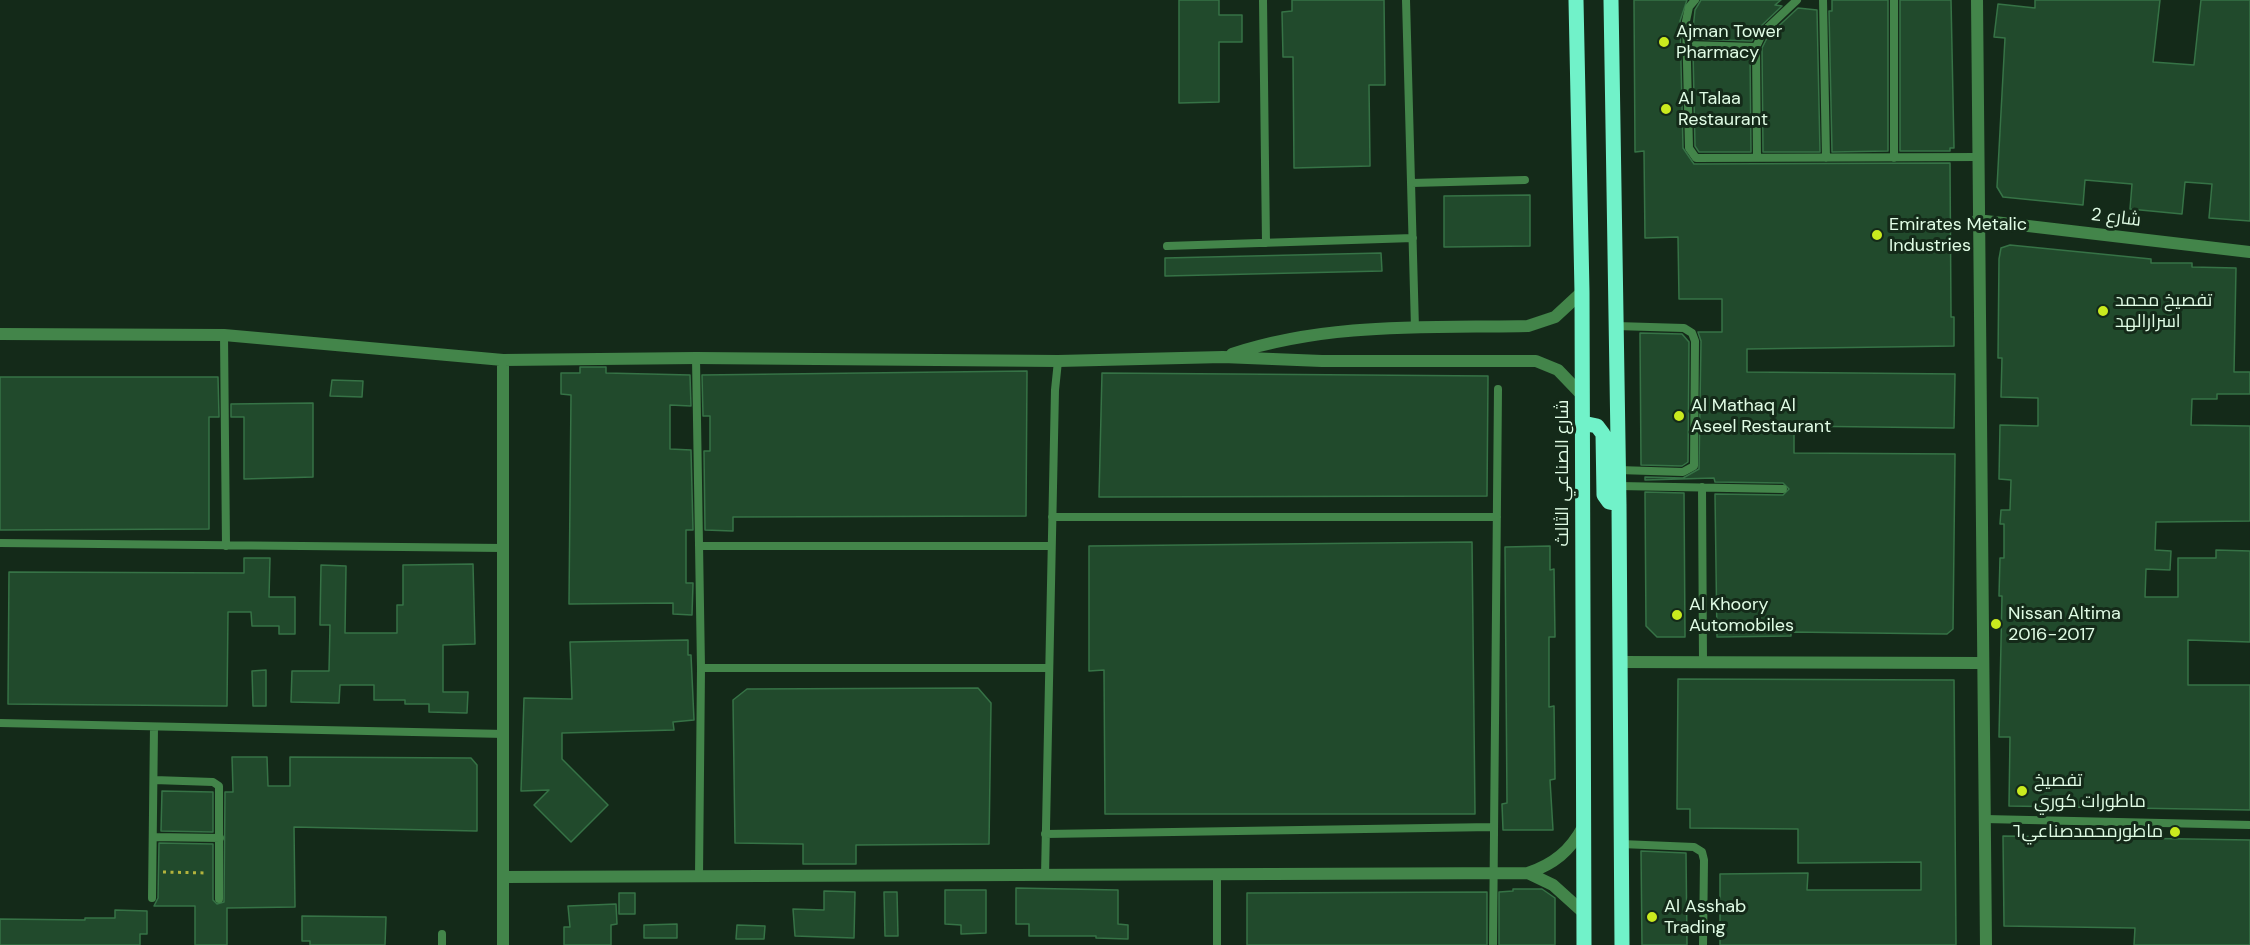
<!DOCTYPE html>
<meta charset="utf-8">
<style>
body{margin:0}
canvas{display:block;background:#142a19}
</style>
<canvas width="2250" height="945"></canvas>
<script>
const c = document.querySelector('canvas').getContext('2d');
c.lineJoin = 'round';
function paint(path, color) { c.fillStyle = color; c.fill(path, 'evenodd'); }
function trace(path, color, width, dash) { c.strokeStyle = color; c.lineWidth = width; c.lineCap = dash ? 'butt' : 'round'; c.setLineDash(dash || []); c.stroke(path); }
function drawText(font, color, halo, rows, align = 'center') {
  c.font = font + ' "DM Sans",Cairo,sans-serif'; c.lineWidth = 6; c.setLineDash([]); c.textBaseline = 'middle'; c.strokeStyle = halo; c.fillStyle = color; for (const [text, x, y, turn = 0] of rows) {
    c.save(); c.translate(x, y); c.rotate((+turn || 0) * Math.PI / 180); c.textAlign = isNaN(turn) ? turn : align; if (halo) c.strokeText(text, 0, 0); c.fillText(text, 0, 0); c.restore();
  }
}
const building = new Path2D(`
 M1179,0H1219V15H1242V42H1219V102L1179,103Z
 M1292,0H1384L1385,85H1369L1370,166L1294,168L1293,57H1283L1282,12L1292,11Z
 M1634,0H1687L1680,21L1683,148L1694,164L1950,163L1951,317H1954V346L1747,349V372L1955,374L1954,428L1794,426V453L1955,454L1953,629L1947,634L1791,632V636L1717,637L1715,494L1783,495L1789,489L1783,483L1715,482L1714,478L1645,480V477L1683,478L1699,469L1701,341L1698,332H1722V299H1679L1678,237L1645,238L1644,151L1635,152Z
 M1701,0H1781L1775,5L1782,6L1759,28L1752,41L1692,39L1695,10Z
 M1832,0H1888V151L1832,152L1829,11H1832Z
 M1900,0H1951L1954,148H1950V151H1900Z
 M2035,0H2160L2153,62L2194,65L2201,0H2250V221L2209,218L2212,184L2185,182L2182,214L2130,209L2132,184L2085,180L2083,205L2003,197L1997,187L2005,38L1994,37L1998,4L2035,8Z
 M1798,8L1817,10L1820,152H1763L1762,48L1768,36Z
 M1693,51L1750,53L1751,152H1699L1695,146Z
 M1530,195V246L1444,247V196Z
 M2010,245L2151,259V263H2192V267L2236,268L2234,372H2250V394H2217V399H2192L2191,425L2250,426V521L2156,522L2155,550L2171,551L2170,570L2146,569L2145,597H2178V558H2216V550L2250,551V642L2188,640V685H2250V810L2009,806L2010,737H1999L2002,596H1999L2000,558H2004V524H2000L2001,510H2010L2011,480L1999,479L2000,425L2038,426V398L2001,397L2002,358H1998L1999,259L2001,248Z
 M1381,253L1382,271L1165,276V258Z
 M1640,333L1682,334L1689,342L1688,462L1682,466L1641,465Z
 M580,367H606V373L690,375L691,406L670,405V449L691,450L693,530H686V583H693L692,615L673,614V603L569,604L571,395L561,394V373H580Z
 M1027,371L1026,516L733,517V531L705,530L704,451H710V416H703L702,375Z
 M1102,373L1488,376L1487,496L1099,497Z
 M0,377H218L219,417H209V529L0,530Z
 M332,380L363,381L362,397L330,396Z
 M313,403V477L244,479V417H231V404Z
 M1645,492L1684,493L1685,637H1657L1646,626Z
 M1472,542L1475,814H1105L1104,670L1089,671V546Z
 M1550,546V570L1554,569L1555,637H1549V707L1554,706L1555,779L1550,780L1553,830H1503L1502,804L1507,803L1505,547Z
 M244,558H270L269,597H295V634H279V626H252L251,612H228L227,706L8,704L9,572L244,573Z
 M473,564L475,644L443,645V692H468L467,713L429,712V704H405V700H374V685H340L339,703L291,702L292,671H329L330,625H320L321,565L346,566L345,633H397V605H403V565Z
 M688,640V655H691L694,720L673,722L674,730L562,733V759L608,805L571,842L534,805L549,790L521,791L524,698L572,699L570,642Z
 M266,670V706H253L252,671Z
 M1678,679L1954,680L1956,945H1720V874L1808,873L1807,890H1921V862L1798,863V829L1690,828V809H1677Z
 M978,688L991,703L989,844L856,845V864H803V844L735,843L733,700L747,689Z
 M232,757H267L268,786H290V757L471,758L477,765V831L294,827L295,907L227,908V945H195V906H154L158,898L159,843L213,844V900L217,904L224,902L225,792H233Z
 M162,791L213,792V832L161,831Z
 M2003,836L2250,840V945H2134L2135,928L2004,926Z
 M1641,851L1686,853L1687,945H1642Z
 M1016,888L1118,890V924L1128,925V939L1096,938V936H1029V924H1016Z
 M1513,889H1542L1555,898V945H1499V892L1513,891Z
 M945,890H986V933L961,934V925L945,924Z
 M824,891L855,892L854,938L795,936L793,909L824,910Z
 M884,892H897L898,936H885Z
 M1487,892V945H1247V893Z
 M619,893H635V914H619Z
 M616,904L617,924L611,925V945H564V927H570L568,906Z
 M115,910L147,911V934H140V945H0V919L85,920V918H115Z
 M302,916L386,917L385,945H310V941H302Z
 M677,924V938H644V925Z
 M737,925L765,926L764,939H736Z`);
const path = new Path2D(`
 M163,872L208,873`);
const lane = new Path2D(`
 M1263,0L1266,243
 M1406,0L1415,328
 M1695,0L1689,7L1686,21L1689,148L1696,158L1977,157
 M1823,0L1826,158
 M1686,45L1756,47
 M1757,158L1756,47L1763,32L1797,0
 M1894,158V0
 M1412,183L1525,180
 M1167,246L1413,238
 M1616,326L1684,328L1692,333L1695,341L1694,466L1683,472L1618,470
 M224,335L226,546
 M696,358L701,668L699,876
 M1619,486L1783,489
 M1702,487L1703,662
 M1052,517H1497
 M0,543L503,548
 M699,546H1051
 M701,668H1049
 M0,723L505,734
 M154,780L213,782L219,786V899
 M1985,819L2250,825
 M1045,834L1493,827
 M153,837L220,838
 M1621,844L1694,847L1702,852L1704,860L1703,945
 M1045,876L1055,390L1058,361
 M152,898L154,727
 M442,934V945
 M1217,945V875
 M1493,945L1498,389`);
const street = new Path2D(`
 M1977,0L1986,945
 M1977,220L2250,252
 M0,334L224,335L503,360L696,358L1058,361L1223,357L1322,361H1536L1558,370L1582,395
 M1232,354C1329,322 1428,328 1528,326L1555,317L1582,292
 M1620,662L1983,663
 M1528,873L1553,885L1584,913
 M504,877L1528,873C1554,864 1570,851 1583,827
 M503,945V360`);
const primary = new Path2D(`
 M1576,0L1582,292L1584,945
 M1611,0L1619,504L1622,945
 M1583,423L1597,426L1603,434L1604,495L1609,502L1619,504`);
const markers = [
 [1664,42,6,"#caea1e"],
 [1666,109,6,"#caea1e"],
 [1877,235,6,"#caea1e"],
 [2103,311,6,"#caea1e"],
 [1679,416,6,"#caea1e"],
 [1677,615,6,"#caea1e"],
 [1996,624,6,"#caea1e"],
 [2022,791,6,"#caea1e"],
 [2175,832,6,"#caea1e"],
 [1652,917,6,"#caea1e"]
];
const poiNames = [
 ["Ajman Tower",1676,32],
 ["Pharmacy",1676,53],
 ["Al Talaa",1678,99],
 ["Restaurant",1678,120],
 ["Emirates Metalic",1889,225],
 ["Industries",1889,246],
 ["تفصيخ محمد",2115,301],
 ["اسرارالهد",2115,322],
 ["Al Mathaq Al",1691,406],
 ["Aseel Restaurant",1691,427],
 ["Al Khoory",1689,605],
 ["Automobiles",1689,626],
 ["Nissan Altima",2008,614],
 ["2016-2017",2008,635],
 ["تفصيخ",2034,781],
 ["ماطورات كوري",2034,802],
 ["ماطورمحمدصناعي٦",2163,832,"right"],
 ["Al Asshab",1664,907],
 ["Trading",1664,928]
];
const streetNames = [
 ["شارع 2",2116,218,7],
 ["شارع الصناعي الثالث",1563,473,-90]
];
paint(building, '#214a2c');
trace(building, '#367346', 1.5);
trace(path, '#b3b33d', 3, [3, 4.5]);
trace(lane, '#43854a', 8);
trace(street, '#43854a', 12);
trace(primary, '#71f2c9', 15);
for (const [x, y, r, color] of markers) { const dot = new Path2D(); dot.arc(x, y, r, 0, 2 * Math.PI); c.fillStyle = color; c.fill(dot); trace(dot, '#142a19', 2); }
drawText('18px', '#e0fce5', '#142a19', poiNames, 'left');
drawText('18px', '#e0fce5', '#142a19', streetNames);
</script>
